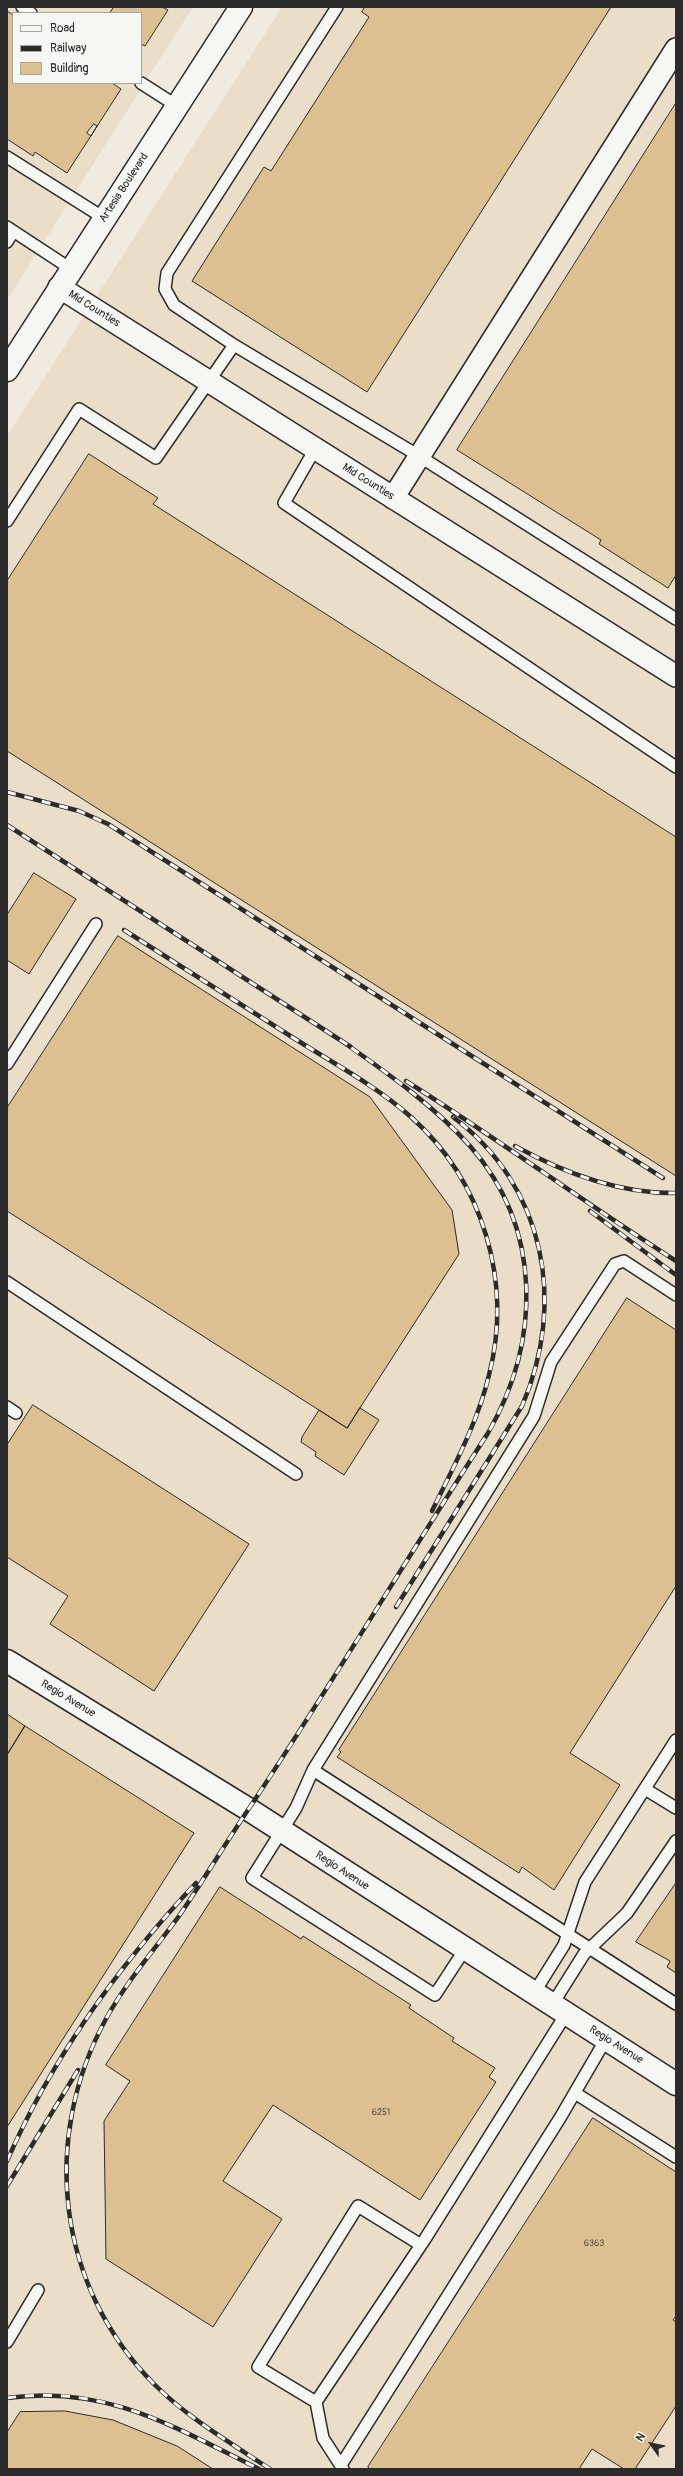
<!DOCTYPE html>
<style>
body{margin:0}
#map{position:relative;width:683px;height:2476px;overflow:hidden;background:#f1ebdf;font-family:Pangolin,sans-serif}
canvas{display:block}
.frame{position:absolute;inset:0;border:8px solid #2b2b2b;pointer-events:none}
.legend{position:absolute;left:12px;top:12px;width:130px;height:72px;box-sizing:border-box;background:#f6f6f2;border:1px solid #a5a5a2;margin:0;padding:5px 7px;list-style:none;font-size:12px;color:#2b2b2b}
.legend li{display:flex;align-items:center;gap:8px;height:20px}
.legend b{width:20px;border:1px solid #a5a5a2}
.north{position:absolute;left:631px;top:2424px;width:40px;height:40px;-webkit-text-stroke:3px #f6f6f2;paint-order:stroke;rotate:303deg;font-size:11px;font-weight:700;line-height:16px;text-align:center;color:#2b2b2b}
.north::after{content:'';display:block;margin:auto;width:14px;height:18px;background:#2b2b2b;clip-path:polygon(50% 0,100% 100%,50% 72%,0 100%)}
</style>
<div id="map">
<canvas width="683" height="2476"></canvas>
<div class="frame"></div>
<ul class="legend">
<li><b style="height:5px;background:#f6f6f2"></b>Road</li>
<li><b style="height:5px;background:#2b2b2b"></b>Railway</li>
<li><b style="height:11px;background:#ddc091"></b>Building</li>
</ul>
<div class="north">N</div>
</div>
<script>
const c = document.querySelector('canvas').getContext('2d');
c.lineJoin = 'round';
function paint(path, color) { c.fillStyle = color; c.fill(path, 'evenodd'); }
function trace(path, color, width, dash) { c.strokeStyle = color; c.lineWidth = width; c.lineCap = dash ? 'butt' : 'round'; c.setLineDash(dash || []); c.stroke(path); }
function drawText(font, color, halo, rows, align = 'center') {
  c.font = font + ' Pangolin,sans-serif'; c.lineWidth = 3; c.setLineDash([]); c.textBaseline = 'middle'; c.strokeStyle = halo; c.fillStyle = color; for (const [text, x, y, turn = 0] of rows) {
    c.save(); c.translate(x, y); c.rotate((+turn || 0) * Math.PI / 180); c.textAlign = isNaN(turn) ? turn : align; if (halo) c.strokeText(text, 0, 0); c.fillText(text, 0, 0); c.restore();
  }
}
const built = new Path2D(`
 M7,7H193L7,300ZM13,13H141V83H13Z
 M282,7H676V2469H7V436Z`);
const building = new Path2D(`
 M114,7H162L168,10L145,46L141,44V13H110Z
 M365,7H611L367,392L192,281L264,167L271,171L369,17L362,12Z
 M7,11L13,15V83H112L121,89L67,173L35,152L33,156L7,139ZM94,124L97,126L91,136L87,133Z
 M676,103V575L668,588L599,544L601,540L457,450Z
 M89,454L158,498L153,504L676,837V1176L7,751V581Z
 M34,873L76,899L29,974L7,960V915Z
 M118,936L370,1097L452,1210L459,1254L347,1428L7,1211V1108Z
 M627,1298L676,1330V1586L570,1753L620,1785L554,1890L522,1867L519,1873L337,1757L341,1752L339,1750Z
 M33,1405L249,1544L154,1691L50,1624L68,1596L7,1557V1445Z
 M360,1408L379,1420L344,1475L315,1456L316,1452L301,1442L302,1437L319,1410L347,1428Z
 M7,1714L25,1726L7,1755Z
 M25,1726L194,1833L7,2127V1755Z
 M676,1883V1973L667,1967L670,1961L636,1942Z
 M220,1887L301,1939L303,1936L411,2005L409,2008L454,2038L452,2041L495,2068L489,2077L496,2082L420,2200L273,2105L223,2181L282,2219L213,2327L106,2259L104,2121L130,2081L106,2065Z
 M593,2118L676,2172V2316L673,2320L676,2322V2406L635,2469H624L592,2449L579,2469H370L368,2467Z
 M65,2411L113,2420L177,2446L213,2469H7V2432L20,2412Z`);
const lane = new Path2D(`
 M22,7L31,13
 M141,83L177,106
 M7,157L104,218
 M7,227L71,269
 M7,242L13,232
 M234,345L419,456L676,619
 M315,449L284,503L676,767
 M7,521L79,409L156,458L234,345L174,305L165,289L167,273L337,7
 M7,1064L96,924
 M7,1282L296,1474
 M7,1407L16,1413
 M313,1770L676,2004
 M645,1789L676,1808
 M465,1949L435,1995L252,1878L296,1808L313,1770L534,1416L551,1362L615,1264L624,1261L676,1295
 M534,1993L564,1945L585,1882L676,1740
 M552,2005L584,1954L627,1913L676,1841
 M575,2093L676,2157
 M7,2342L38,2290
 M316,2402L258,2367L358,2206L421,2245
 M341,2465L560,2118L606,2039
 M343,2469L323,2438L316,2402L425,2239L566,2014`);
const street = new Path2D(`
 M59,287L676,676
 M393,498L676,49`);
const secondary = new Path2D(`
 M7,370L241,7
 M7,1661L248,1809L676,2084`);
const rail = new Path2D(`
 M7,792L79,811L108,824L663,1178
 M7,825L351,1047
 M124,930C180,966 236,1001 292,1037C331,1062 375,1085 411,1117C483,1181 513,1282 489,1375C478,1422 453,1468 432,1511
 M406,1081C498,1139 585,1203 676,1261
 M515,1146C564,1173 620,1194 676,1193
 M590,1211L676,1275
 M396,1607L522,1406C567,1302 545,1186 453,1117
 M7,2161C52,2058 119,1965 196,1883
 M7,2186L78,2070
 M7,2398C106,2384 174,2427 259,2469
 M270,2469C231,2443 188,2418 155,2385C56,2286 40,2138 107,2017C127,1981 155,1949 179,1916C205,1878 228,1839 254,1801C334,1680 409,1555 488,1433C541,1341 543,1229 470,1146C434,1106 390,1075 346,1044`);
const numberNames = [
 ["6251",381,2113],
 ["6363",594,2244]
];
const streetNames = [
 ["Artesia Boulevard",124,188,-57],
 ["Mid Counties",94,309,32],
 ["Mid Counties",368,482,32],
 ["Regio Avenue",68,1699,31],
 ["Regio Avenue",342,1871,33],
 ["Regio Avenue",616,2045,32]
];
paint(built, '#ebdec8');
paint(building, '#ddc091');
trace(building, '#2b2b2b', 1);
trace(lane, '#2b2b2b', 14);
trace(street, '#2b2b2b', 24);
trace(secondary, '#2b2b2b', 25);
trace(lane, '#f6f6f2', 11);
trace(street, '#f6f6f2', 21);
trace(secondary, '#f6f6f2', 22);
trace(rail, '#2b2b2b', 4.5);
trace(rail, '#f6f6f2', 3, [9]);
drawText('9px', '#585044', null, numberNames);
drawText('11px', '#2b2b2b', '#f6f6f2', streetNames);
</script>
